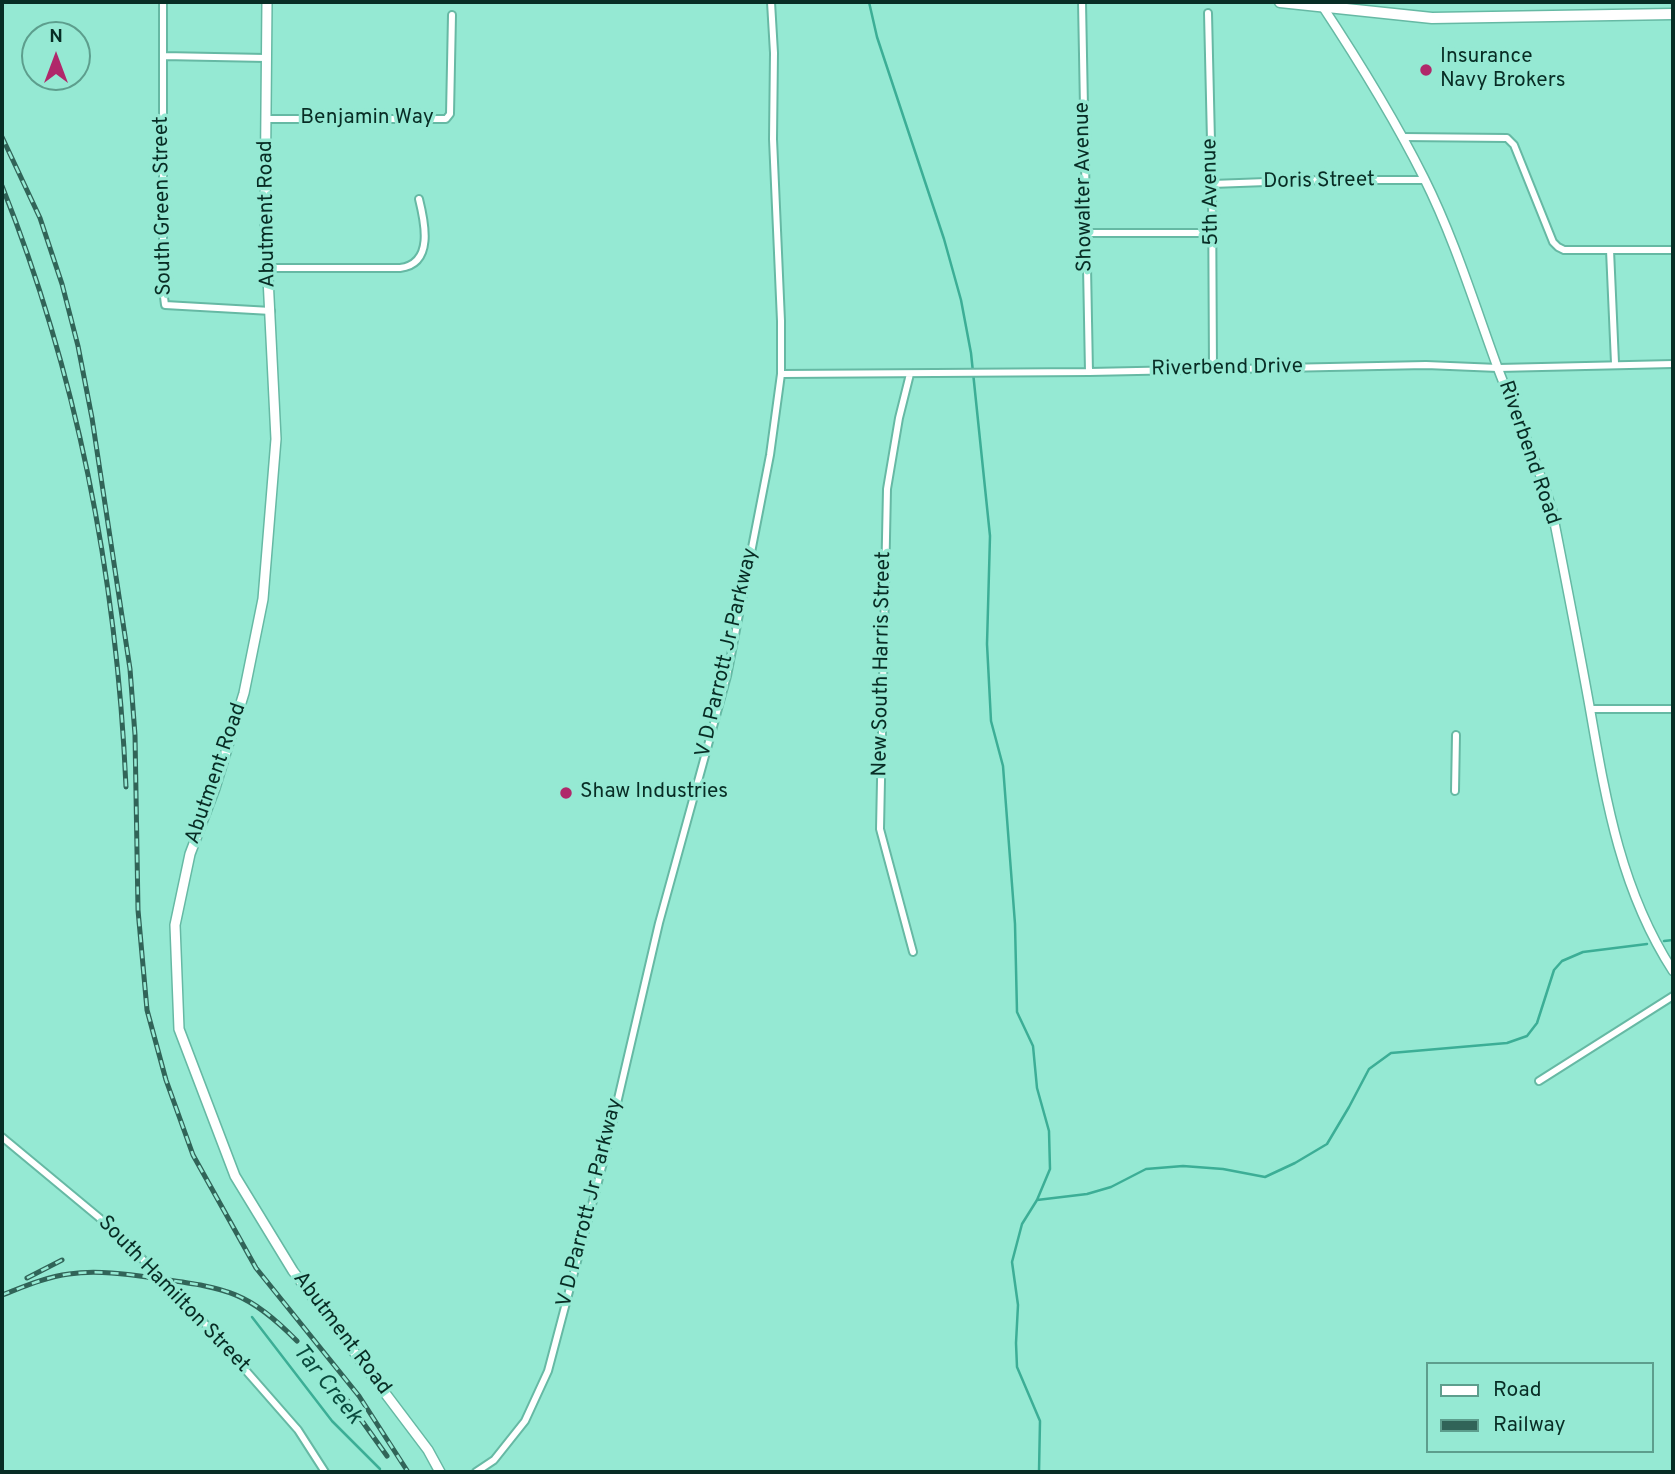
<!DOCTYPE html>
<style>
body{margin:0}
#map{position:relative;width:1675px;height:1474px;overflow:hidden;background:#95e9d3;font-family:Overpass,sans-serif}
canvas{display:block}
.frame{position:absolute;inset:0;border:4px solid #082d25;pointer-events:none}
.legend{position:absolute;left:1426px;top:1362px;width:228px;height:91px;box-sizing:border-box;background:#95e9d3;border:2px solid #5d9e8d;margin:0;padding:9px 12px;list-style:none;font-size:21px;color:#082d25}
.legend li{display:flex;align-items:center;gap:14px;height:35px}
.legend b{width:35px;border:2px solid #5d9e8d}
.north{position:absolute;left:21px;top:21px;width:70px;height:70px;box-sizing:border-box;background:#95e9d3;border:2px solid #5d9e8d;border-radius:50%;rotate:0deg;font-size:19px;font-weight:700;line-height:28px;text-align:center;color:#082d25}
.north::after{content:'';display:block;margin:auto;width:24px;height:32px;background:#b0286a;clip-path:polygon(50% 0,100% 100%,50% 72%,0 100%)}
</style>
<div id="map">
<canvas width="1675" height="1474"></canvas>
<div class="frame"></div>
<ul class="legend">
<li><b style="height:9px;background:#fff"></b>Road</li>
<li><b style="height:9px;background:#316458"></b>Railway</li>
</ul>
<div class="north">N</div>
</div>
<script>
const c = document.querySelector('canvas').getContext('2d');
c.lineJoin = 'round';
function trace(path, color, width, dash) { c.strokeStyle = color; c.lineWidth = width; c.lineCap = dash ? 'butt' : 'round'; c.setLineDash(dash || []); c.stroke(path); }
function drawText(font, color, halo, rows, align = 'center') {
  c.font = font + ' Overpass,sans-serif'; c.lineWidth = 7; c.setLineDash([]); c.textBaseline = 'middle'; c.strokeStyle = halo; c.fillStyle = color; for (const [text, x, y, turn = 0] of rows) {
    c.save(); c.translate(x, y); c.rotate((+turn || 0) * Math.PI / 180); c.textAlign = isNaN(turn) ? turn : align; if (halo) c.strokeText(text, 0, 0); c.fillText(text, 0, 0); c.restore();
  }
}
const stream = new Path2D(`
 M869,2L877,37L944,239L961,300L971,353L990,536L987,644L991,721L1003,766L1015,924L1017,1012L1033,1046L1037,1088L1049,1131L1050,1169L1037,1200L1022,1224L1012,1262L1018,1305L1016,1343L1017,1367L1040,1421L1039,1472
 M1664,941L1673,940
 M1037,1200L1087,1194L1111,1187L1146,1169L1183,1166L1223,1169L1265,1177L1295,1163L1327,1144L1349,1107L1369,1069L1391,1053L1507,1043L1527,1036L1537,1023L1554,970L1562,961L1583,952L1647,944
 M252,1317L332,1421L380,1469`);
const minor = new Path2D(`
 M163,2V289L165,305L271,311
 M1082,2L1089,372
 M1208,13L1212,184L1213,370
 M163,56L266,58
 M266,119H446L450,114L452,15
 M1402,137L1507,138L1514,145L1553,242L1558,247L1564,250H1673
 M1212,184L1321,180H1425
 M1086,233H1213
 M1610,250L1615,363
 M267,268H400C434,264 425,223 419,199
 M781,374L1089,372L1426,365L1498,368L1673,364
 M910,374L899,418L887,489L880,829L913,952
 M1590,709H1673
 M1455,791L1456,735
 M1539,1081L1673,996
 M2,1137L114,1230L199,1317L298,1430L325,1472
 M476,1472L494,1460L525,1421L548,1371L604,1159L659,923L727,676L770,455L781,374V321L773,139L774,53L771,2`);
const tertiary = new Path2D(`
 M1321,4C1358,60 1394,118 1424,178C1454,238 1474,303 1497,366C1515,414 1537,460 1552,510C1565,576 1578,642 1590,709C1606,801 1621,891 1673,971`);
const secondary = new Path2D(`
 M267,2L265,217L276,439L263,599L244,693L215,788L190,854L175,925L179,1029L235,1176L293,1271L428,1450L440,1472`);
const primary = new Path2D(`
 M1280,2L1432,18L1673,14`);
const rail = new Path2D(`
 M2,137L40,218L62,284L78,346L92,418L130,669L135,735L138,910L147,1010L166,1080L193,1155L256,1268L359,1396L408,1472
 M2,186C78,377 117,582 126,787
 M27,1278L62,1260
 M2,1295C23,1287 46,1277 69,1274C96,1270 127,1274 154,1278C224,1288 246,1289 297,1341
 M332,1379L387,1456`);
const markers = [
 [1426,70,7,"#b0286a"],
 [566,793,7,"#b0286a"]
];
const poiNames = [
 ["Insurance",1440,58],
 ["Navy Brokers",1440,82],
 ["Shaw Industries",580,793]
];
const streetNames = [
 ["Benjamin Way",367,119],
 ["Doris Street",1319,182,-1],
 ["Showalter Avenue",1085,187,-91],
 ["5th Avenue",1212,192,-91],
 ["South Green Street",164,206,-91],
 ["Abutment Road",268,214,-91],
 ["Riverbend Drive",1227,369,-1],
 ["Riverbend Road",1528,453,71],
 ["V D Parrott Jr Parkway",728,653,-77],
 ["New South Harris Street",883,664,-89],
 ["Abutment Road",217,774,-71],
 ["V D Parrott Jr Parkway",591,1203,-76],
 ["South Hamilton Street",173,1295,46],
 ["Abutment Road",341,1334,53]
];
const waterNames = [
 ["Tar Creek",326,1385,51]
];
trace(stream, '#3cae96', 2.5);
trace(minor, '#66b9a4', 10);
trace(tertiary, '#66b9a4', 11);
trace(secondary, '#66b9a4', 12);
trace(primary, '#66b9a4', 13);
trace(minor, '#fff', 6);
trace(tertiary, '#fff', 8);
trace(secondary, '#fff', 9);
trace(primary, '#fff', 10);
trace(rail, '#316458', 5);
trace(rail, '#95e9d3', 2.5, [8]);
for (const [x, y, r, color] of markers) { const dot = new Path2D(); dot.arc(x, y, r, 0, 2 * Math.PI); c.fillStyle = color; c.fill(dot); trace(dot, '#95e9d3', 2.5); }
drawText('21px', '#082d25', '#95e9d3', poiNames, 'left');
drawText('21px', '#082d25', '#95e9d3', streetNames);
drawText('italic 23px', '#0a4c3f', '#95e9d3', waterNames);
</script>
